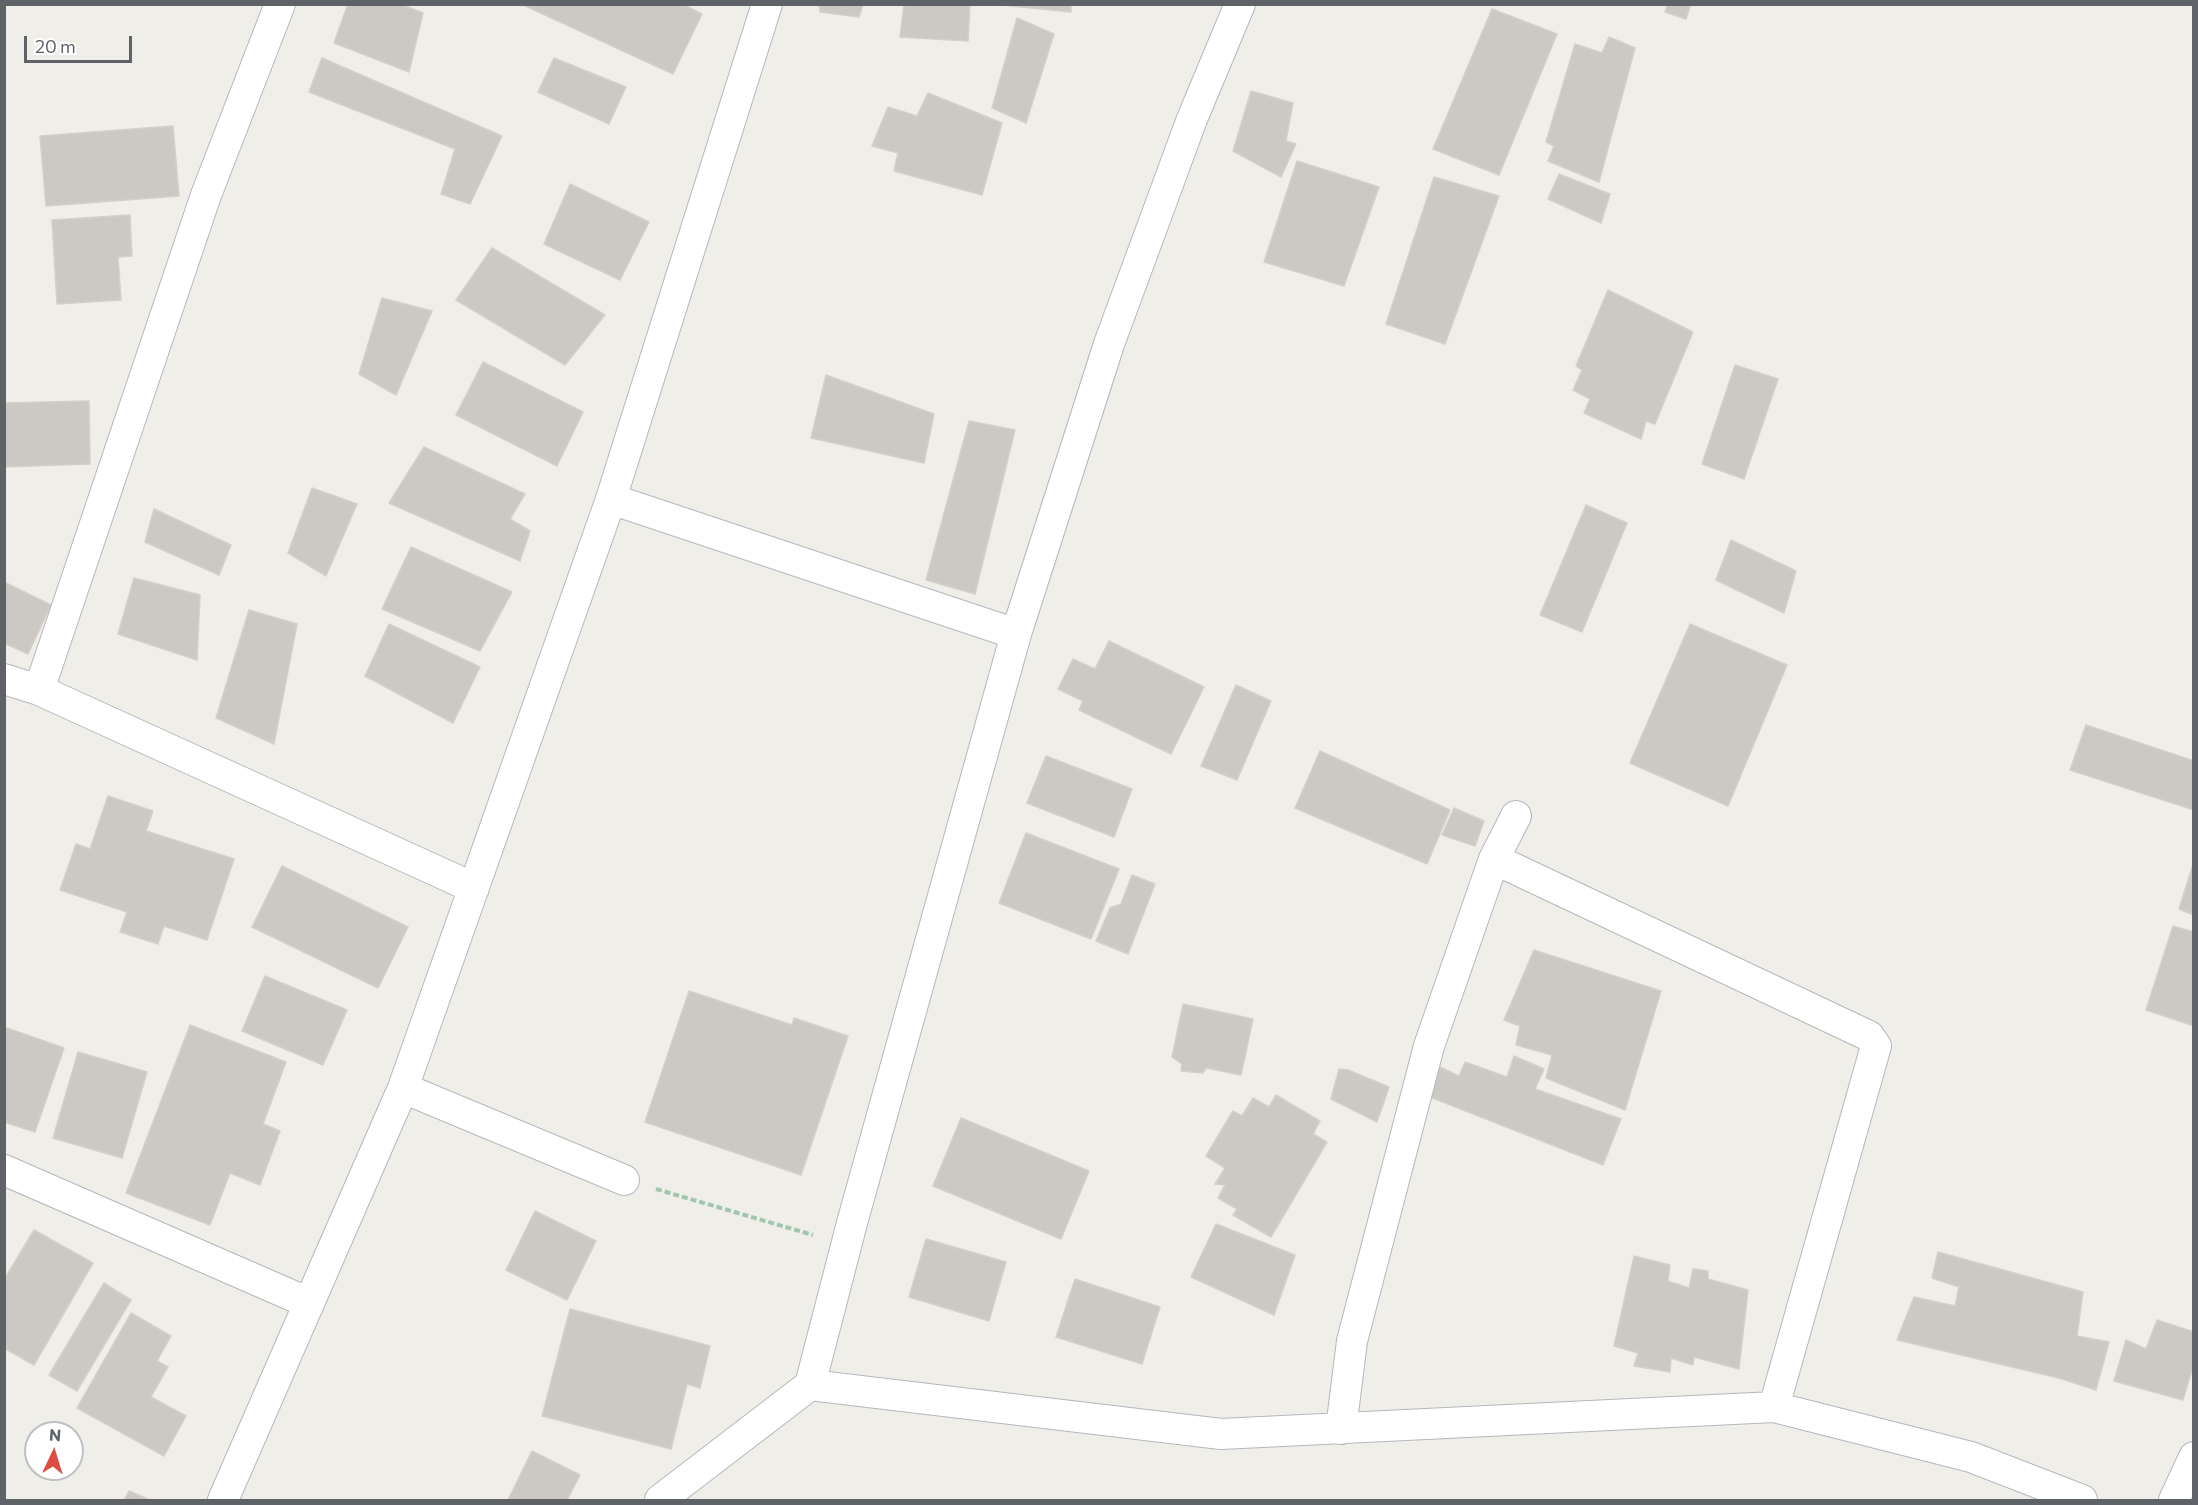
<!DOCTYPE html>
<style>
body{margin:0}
#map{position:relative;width:2198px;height:1505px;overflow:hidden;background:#f0eee8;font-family:Commissioner,sans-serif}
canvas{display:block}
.frame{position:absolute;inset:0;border:6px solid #5f6267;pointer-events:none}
.north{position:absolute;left:24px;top:1421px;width:60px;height:60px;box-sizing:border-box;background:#fff;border:2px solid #bfc0c2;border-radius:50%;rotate:4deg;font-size:16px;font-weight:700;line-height:24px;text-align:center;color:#5f6267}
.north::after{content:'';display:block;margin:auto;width:21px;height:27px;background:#db4d42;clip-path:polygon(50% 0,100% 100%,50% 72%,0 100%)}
.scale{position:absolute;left:24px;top:36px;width:108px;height:27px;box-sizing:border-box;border:3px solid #5f6267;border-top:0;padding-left:8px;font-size:18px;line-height:21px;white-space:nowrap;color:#5f6267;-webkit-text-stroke:4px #fff;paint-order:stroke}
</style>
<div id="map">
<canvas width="2198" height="1505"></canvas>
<div class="frame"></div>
<div class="north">N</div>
<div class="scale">20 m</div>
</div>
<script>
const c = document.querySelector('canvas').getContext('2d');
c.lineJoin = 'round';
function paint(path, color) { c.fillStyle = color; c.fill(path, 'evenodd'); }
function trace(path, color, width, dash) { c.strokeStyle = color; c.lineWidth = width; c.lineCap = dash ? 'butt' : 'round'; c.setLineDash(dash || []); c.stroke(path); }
const building = new Path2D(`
 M348,4H400L423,13L409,72L334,43Z
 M521,4H682L702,14L673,74Z
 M819,4H863L859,17L820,12Z
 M904,4H970L968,41L900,37Z
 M992,4H1071V12Z
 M1668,4H1691L1686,19L1665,12Z
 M1492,9L1557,34L1499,175L1433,149Z
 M1017,18L1054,34L1026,123L992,108Z
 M1609,37L1635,48L1599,182L1548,161L1554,146L1546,142L1575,44L1602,53Z
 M322,58L502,136L470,204L441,194L455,149L309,92Z
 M554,58L626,87L609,124L538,92Z
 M1251,91L1293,103L1286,141L1296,144L1281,177L1233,151Z
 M928,93L1002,123L982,195L894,171L898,153L872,146L888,107L917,116Z
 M173,126L179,196L46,206L40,136Z
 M1297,161L1379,187L1344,286L1264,262Z
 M1559,174L1610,194L1601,223L1548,199Z
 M1434,177L1499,196L1445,344L1386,324Z
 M570,184L649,222L620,280L544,244Z
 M130,215L132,256L118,257L121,300L57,304L52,220Z
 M492,248L605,315L565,365L456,300Z
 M1608,290L1693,332L1655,424L1646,421L1641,439L1584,413L1590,399L1573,390L1582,370L1576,366Z
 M382,298L432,311L396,395L359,374Z
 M483,362L583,412L557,466L456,415Z
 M1735,365L1778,379L1744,479L1702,464Z
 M826,375L934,414L924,463L811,438Z
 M89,401L90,464L4,467V403Z
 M969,421L1015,430L975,594L926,580Z
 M424,447L525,494L510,519L530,531L520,561L389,503Z
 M312,488L357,504L326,576L288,553Z
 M1586,505L1627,523L1582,632L1540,615Z
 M154,509L231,545L219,575L145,542Z
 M1731,540L1796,571L1784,613L1716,580Z
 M411,547L512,592L480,651L382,609Z
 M134,578L200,595L197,660L118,634Z
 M4,582L51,605L28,654L4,643Z
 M249,610L297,624L274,744L216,718Z
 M389,624L480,667L453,723L365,676Z
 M1690,624L1787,665L1728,806L1630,763Z
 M1109,641L1204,687L1171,754L1079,710L1083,701L1058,689L1073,659L1095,669Z
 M1236,685L1271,701L1237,780L1201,766Z
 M2086,725L2194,761V810L2070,770Z
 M1320,751L1450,810L1427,864L1295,808Z
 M1046,756L1132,789L1114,837L1027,803Z
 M108,796L153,811L146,831L234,859L207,940L164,926L158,944L120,932L127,912L60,890L76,844L90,849Z
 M1454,808L1484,821L1475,846L1442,835Z
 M1026,833L1119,869L1091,939L999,903Z
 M2194,861V915L2179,909Z
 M282,866L408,927L378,988L252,927Z
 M1132,875L1155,884L1128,954L1096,941L1110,908L1121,904Z
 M2173,926L2194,932V1026L2146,1010Z
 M1534,950L1661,991L1625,1110L1546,1078L1552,1055L1516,1045L1520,1026L1504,1020Z
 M265,976L347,1010L323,1065L242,1031Z
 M689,991L792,1025L794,1018L848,1036L801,1175L645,1122Z
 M1183,1004L1253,1019L1241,1075L1206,1068L1203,1073L1181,1071L1182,1064L1172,1057Z
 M190,1025L286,1062L263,1124L280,1131L260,1185L230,1173L210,1225L126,1193Z
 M4,1027L64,1048L35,1132L4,1122Z
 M78,1052L147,1072L122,1158L53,1138Z
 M1514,1056L1544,1069L1535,1089L1621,1119L1603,1165L1425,1095L1440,1067L1459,1076L1465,1062L1507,1077Z
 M1339,1069L1348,1070L1389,1087L1377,1122L1331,1099Z
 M1276,1095L1320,1121L1313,1134L1327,1142L1271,1237L1233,1215L1237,1209L1218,1198L1225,1185L1215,1184L1225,1168L1206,1156L1233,1111L1242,1116L1253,1098L1269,1107Z
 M961,1118L1089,1171L1061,1239L933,1186Z
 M535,1211L596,1241L567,1300L506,1270Z
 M1216,1224L1295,1255L1274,1315L1191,1277Z
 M34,1230L93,1263L34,1365L4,1348V1280Z
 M926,1239L1006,1262L989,1321L909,1297Z
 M1938,1252L2083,1292L2077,1336L2109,1342L2096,1390L2059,1378L1897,1340L1914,1297L1955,1306L1959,1287L1932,1278Z
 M1634,1256L1670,1265L1668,1281L1689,1288L1693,1269L1708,1271V1279L1748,1290L1739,1369L1694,1357L1693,1365L1671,1358L1670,1372L1634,1366L1638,1353L1614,1346Z
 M1075,1279L1160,1307L1142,1364L1056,1337Z
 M104,1283L131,1300L77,1391L49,1375Z
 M570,1309L710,1346L700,1388L687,1384L671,1449L542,1416Z
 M131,1313L171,1336L157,1361L168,1367L151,1397L186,1416L164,1456L77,1408Z
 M2157,1320L2194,1332V1363L2183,1400L2114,1381L2126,1340L2146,1349Z
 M532,1451L580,1475L567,1500H508Z
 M129,1491L150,1500H124Z`);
const path = new Path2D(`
 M656,1189L813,1235`);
const street = new Path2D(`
 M611,499L1016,634
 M4,679L39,690L474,888
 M39,690L206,195L280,4
 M1494,859L1869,1036L1876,1046L1774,1407
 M403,1088L624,1180
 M4,1170L309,1303
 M810,1385L1221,1434L1774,1407L1971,1457L2082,1500
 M1341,1429L1352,1341L1429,1046L1494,859L1516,816
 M223,1500L403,1088L611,499L767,4
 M660,1500L810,1385L852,1223L1016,634L1109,344L1192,119L1240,4
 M2174,1500L2194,1457`);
paint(building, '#ccc9c4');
trace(building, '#d4d0c7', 1.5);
trace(street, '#b5b7bb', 32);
trace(path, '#a0c6ab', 4, [6, 3]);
trace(street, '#fff', 30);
</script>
